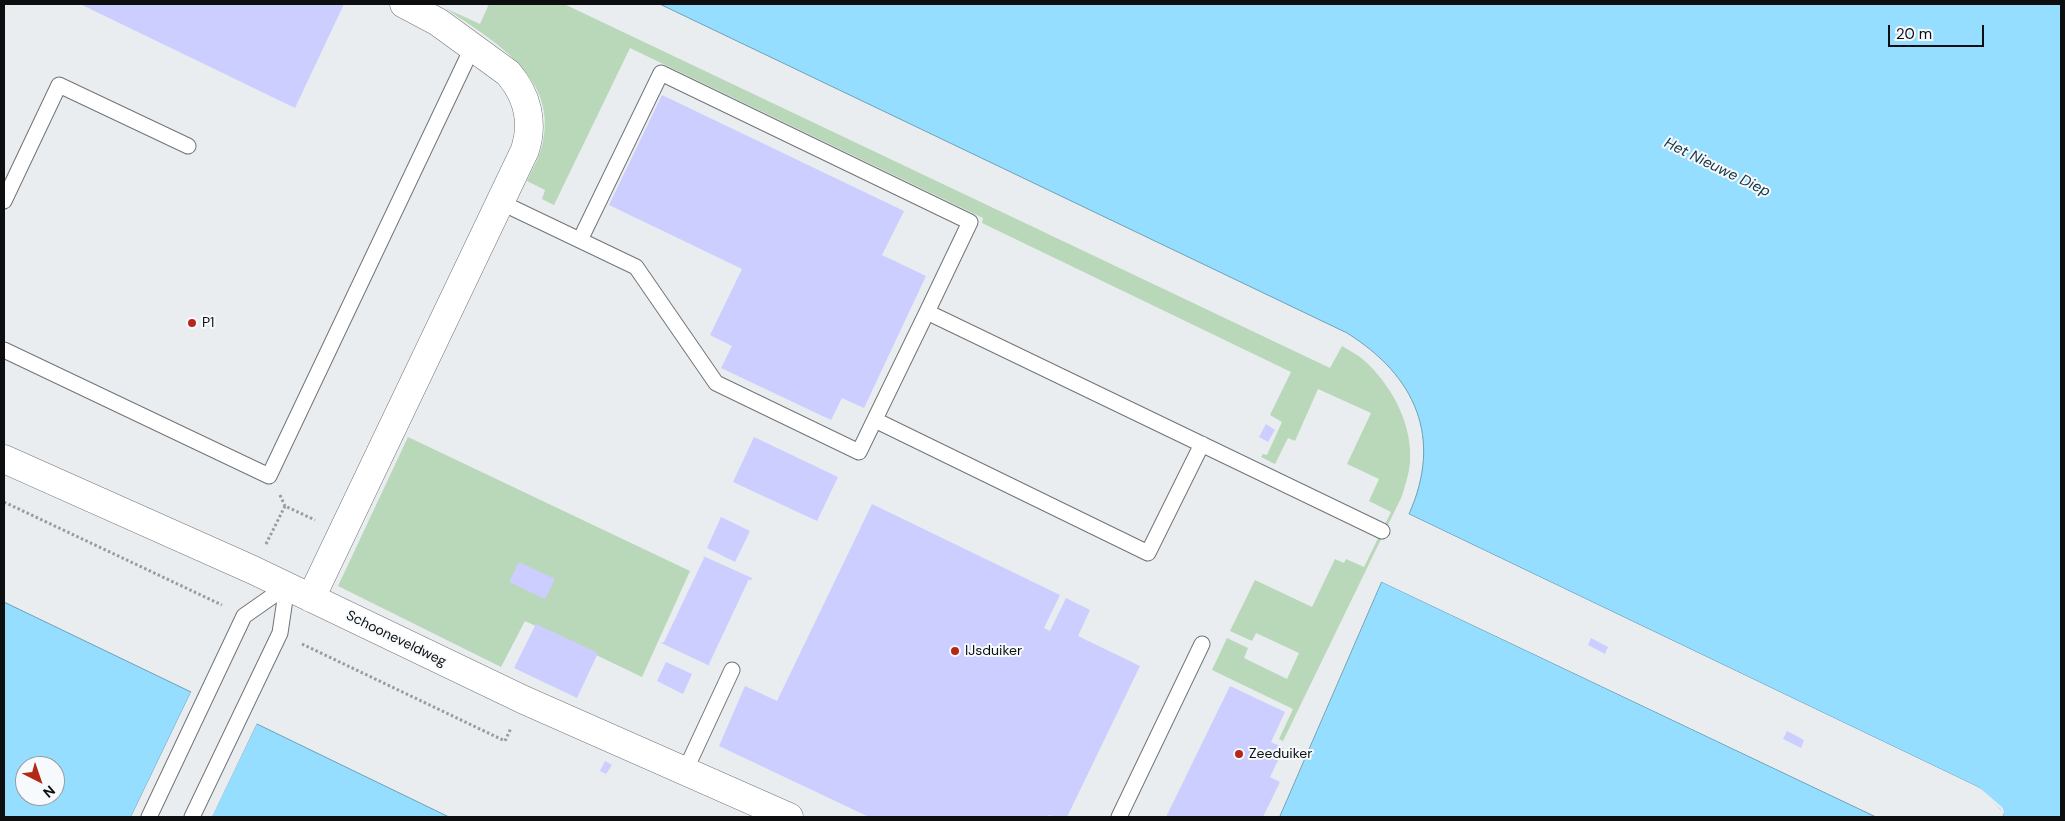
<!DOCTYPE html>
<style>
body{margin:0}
#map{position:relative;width:2065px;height:821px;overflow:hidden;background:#e9edf0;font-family:"DM Sans",sans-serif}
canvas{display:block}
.frame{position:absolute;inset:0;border:5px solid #0d0e0f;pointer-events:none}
.north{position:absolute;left:15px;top:756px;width:50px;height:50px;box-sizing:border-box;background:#f7fafd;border:1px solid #999c9e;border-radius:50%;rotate:139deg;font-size:14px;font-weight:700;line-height:20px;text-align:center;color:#0d0e0f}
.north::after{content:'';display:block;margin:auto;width:18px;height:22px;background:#b52818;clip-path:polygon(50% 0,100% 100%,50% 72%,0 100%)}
.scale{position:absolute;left:1888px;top:25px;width:96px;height:22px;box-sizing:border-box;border:2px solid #0d0e0f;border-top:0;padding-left:6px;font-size:15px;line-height:18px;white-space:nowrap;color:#0d0e0f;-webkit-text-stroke:4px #f7fafd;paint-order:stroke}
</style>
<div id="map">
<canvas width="2065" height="821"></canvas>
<div class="frame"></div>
<div class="north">N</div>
<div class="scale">20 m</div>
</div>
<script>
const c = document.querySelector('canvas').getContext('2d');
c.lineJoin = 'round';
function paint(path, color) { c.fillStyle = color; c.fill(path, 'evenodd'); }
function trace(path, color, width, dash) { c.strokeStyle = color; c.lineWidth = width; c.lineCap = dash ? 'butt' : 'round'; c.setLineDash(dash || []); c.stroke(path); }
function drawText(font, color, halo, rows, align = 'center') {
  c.font = font + ' "DM Sans",sans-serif'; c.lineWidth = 4; c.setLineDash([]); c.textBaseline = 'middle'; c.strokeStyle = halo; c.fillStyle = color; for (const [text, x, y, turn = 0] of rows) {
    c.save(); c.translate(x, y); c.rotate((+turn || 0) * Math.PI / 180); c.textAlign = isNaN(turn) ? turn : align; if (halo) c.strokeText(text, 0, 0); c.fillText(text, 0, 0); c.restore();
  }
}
const green = new Path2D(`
 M489,4H564L1330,368L1342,346C1350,351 1360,356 1367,363C1393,388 1413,426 1410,463C1409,474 1405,485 1402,496L1283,741L1279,739L1293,709L1212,670L1227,638L1248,648L1244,658L1287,679L1299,653L1256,633L1252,641L1230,631L1255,580L1312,607L1335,559L1344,563L1346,559L1364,567L1391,512L1369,501L1379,479L1347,464L1371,413L1318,389L1295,441L1288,438L1275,464L1261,457L1263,454L1267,455L1282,422L1270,415L1291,372L982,223L983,218L630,48L554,205L542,199L545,190L527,181C532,170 539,158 542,146C560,77 493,41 445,8L480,24Z
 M408,437L690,571L642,677L525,621L501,667L338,586Z`);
const water = new Path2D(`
 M660,4H2061V817H2002L2004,813L1980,788L1409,514C1443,438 1416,376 1347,333Z
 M1382,582L1876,817H1280Z
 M4,602L191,692L131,817H4ZM25,766H55V796H25Z
 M257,724L449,817H212Z`);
const pier = new Path2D(`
 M1406,513L1980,788L2003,808L2004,813L2002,817H1999L2001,810L1979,790L1408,517Z
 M1381,579L1670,716L1878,817L1380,581Z
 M192,690L193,693L134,817H131Z
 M258,721L212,817H209L254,723Z`);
const building = new Path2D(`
 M80,4H344L295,108Z
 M662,95L904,211L882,255L926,276L864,408L842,398L831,420L721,368L732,346L710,335L742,269L609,205Z
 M1266,424L1275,430L1268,442L1259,437Z
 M754,437L838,477L817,521L733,482Z
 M872,504L1060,595L1044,628L1050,631L1066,598L1090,610L1078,636L1140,666L1067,817H1055L1049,815L1048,817H869L719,746L745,686L777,701Z
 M721,517L750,531L735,562L707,548Z
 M703,556L752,578L751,581L749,579L709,664L710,666L661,643L664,642L704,558Z
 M519,562L555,579L545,599L509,582Z
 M536,624L598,653L577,698L514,668Z
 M1591,638L1608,647L1605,654L1588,645Z
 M666,662L692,674L683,694L657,681Z
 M1230,686L1285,712L1271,742L1284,748L1270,777L1280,782L1263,817H1166Z
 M1787,731L1804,740L1801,748L1783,739Z
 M605,761L612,765L606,774L600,771Z`);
const path = new Path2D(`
 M280,495L285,506
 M4,502L222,605
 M266,544L285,506L315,520
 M302,644L505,741L511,728`);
const service = new Path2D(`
 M4,201L59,85L188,146
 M500,202L636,267L716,383L859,452L927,312L1382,531
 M580,240L661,73L970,222L927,312
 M4,350L269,476L473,46
 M875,420L1148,553L1202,444
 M685,771L732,670
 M149,817L244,616L287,586L280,633L192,817
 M1119,817L1202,644`);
const minor = new Path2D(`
 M4,459L253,570L524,700L789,817
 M311,598L525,150C534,122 527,95 508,73L438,22L404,4`);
const markers = [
 [192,323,5,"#b52818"],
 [955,651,5,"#b52818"],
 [1239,754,5,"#b52818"]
];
const poiNames = [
 ["P1",202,323],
 ["IJsduiker",965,651],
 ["Zeeduiker",1249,754]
];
const streetNames = [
 ["Schooneveldweg",396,639,26]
];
const waterNames = [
 ["Het Nieuwe Diep",1717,168,26]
];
paint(green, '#b9d8b9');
paint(water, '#95deff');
trace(water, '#6ca0b7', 1);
paint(pier, '#e9edf0');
paint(building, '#cbceff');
trace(service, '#717477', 17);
trace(minor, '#717477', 29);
trace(path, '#999c9e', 3, [2.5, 2.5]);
trace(service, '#fff', 15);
trace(minor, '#fff', 28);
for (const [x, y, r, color] of markers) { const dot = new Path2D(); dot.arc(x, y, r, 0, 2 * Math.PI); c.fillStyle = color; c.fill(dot); trace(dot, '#f7fafd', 2); }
drawText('14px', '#0d0e0f', '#f7fafd', poiNames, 'left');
drawText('14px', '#0d0e0f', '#f7fafd', streetNames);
drawText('italic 15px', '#133543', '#f7fafd', waterNames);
</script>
